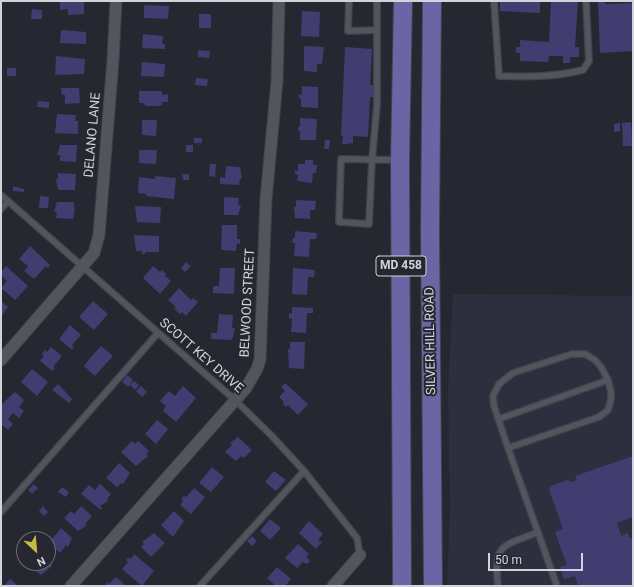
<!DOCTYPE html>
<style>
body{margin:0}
#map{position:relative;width:634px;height:587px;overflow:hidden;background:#272731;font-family:Roboto,sans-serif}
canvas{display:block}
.frame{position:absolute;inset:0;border:2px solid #d3d4db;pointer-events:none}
.north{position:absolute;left:16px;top:531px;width:40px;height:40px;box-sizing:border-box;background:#272731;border:1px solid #6c6c75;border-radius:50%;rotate:154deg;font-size:11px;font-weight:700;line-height:16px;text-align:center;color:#d3d4db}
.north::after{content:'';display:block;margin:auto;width:14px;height:18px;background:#c5bc3d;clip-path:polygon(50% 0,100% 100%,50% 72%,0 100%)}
.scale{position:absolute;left:488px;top:553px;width:95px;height:18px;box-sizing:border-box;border:2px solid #d3d4db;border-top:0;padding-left:5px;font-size:12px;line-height:14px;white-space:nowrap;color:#d3d4db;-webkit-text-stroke:3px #272731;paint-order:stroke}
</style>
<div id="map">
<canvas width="634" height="587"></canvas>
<div class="frame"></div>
<div class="north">N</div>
<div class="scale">50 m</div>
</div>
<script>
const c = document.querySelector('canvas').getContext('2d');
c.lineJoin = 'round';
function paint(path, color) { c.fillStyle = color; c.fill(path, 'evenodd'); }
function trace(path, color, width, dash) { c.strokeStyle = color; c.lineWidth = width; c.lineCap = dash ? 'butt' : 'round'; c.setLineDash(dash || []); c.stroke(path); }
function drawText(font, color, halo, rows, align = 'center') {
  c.font = font + ' Roboto,sans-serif'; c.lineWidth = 4; c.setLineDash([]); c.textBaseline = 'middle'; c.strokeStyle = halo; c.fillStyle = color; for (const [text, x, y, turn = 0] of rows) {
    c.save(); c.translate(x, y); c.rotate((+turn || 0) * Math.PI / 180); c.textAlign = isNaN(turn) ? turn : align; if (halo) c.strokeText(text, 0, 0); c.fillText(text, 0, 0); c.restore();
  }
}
const built = new Path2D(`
 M453,294L633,296V586H447L450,510L448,390Z`);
const building = new Path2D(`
 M60,1H84V14L68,15V9L60,10Z
 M500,1H540V13L500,11Z
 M551,1H578L575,47H579V57H570V63H563V56H549L548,62L520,61V53H516V47H520V40L549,42Z
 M598,1H605V4L633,3V51L600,53Z
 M144,5L169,6L168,19L144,18Z
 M32,9L42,10V19H31Z
 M302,11L320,12L319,37L301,36Z
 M199,14H211V28H199Z
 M61,30L86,32V44L60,43Z
 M143,34L163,36L162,44H165V49L142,48Z
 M304,46L324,47L322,64H317V72L304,71Z
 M345,47L372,49L370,85H376L375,97H370L368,137L353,136V143L347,144H342L343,136H341Z
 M198,50L210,51L209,58L198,57Z
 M56,56L85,59L84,74L55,75Z
 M142,62L165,64L164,77L141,76Z
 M7,68H16V76H7Z
 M196,78L208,79L207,86L195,85Z
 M302,86L318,87V108L301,107V98H299V94L302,95Z
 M61,88H79L80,103L65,104V95H62Z
 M139,91H162V95L168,94V102H162V105L159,106H146L143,103H139Z
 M38,101L49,102V108L37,107Z
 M57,114L76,115L75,121H78V134L55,133Z
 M300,118L317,119L316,140H300V131H298V127H300Z
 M142,120H157L156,136L142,135Z
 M631,122L632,146H623L622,123Z
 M620,123V131L614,132V124Z
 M194,138H202V143H194Z
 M325,140H330L329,149H324Z
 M60,145H77L76,162L60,161V155H57Z
 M186,145H193V152H186Z
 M139,150H157L156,164L139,163Z
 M305,160H313V165H317L316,173H313L312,183L297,181L298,175L295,174V171H298V164H305Z
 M210,164H216L215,177L209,176Z
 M226,166L240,167L242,179H240L239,185L220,184V177L225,178Z
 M58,173L76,174L75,190H58L56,179H58Z
 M182,174H189V180H183Z
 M155,176L176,178L174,199L146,196V194L138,193L139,177L155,179Z
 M13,186L24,189V192L13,191Z
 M40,196L49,197L48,208H39Z
 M224,197L239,198L238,205H241L238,215H224Z
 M296,200L316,201L315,210H310V219L295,218L294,207H296Z
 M57,202H74V209H75L73,219L56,218L57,212H54Z
 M135,206L161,207L160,223L137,222Z
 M222,225H237V239H240V244L237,243L236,251L221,250Z
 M295,231L317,233L316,239H310L309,257L294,256L295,243H292L293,238H295Z
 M134,235L159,236V252H145V254H142V251H136Z
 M30,246L50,265L48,268L46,266L34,279L24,271L28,266L19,259Z
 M186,262L191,266L185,272L181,268Z
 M6,266L28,286L15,300L1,288L7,281L1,275V272Z
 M153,266L160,272L162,270L166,274L165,276L171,281L160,294L143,278Z
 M220,268H235L234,294L213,293V286H219Z
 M293,268L315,270L314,277H308L307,295L292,294Z
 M179,288L191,300L193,298L198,302L186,316L182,312L180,314L174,309L176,307L168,300Z
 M1,301L8,307L1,317Z
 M93,301L108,314L94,330L79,317Z
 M292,307L313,308V313H307L306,333L291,332L292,319L289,318V313L292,314Z
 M219,314L233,315L232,328H235L232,340L211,339V333H217Z
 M70,325L81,335L72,345L74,347L72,350L59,339Z
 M290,342H305L304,369L289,368L288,349H290Z
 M101,346L113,356L95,376L84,366L90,358L96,362L90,358Z
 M51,347L62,356L53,367L55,368L52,371L40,361L44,356L42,354L45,350L47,352Z
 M32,369L48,382L37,396L21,382Z
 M127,375L133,380L128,387L122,382Z
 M134,381L139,385L135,390L130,385Z
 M285,383L308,404L298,415L288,405L286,407L283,404L284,402L279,397L285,391L281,387Z
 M58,384L72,399L69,403L52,390Z
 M141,386L147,392L142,397L136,391Z
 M183,386L196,398L176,422L163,411L166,406L160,401L169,391L175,396Z
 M15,392L24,400L19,407L24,411L19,418L13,413L8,419L13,424L8,430L1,424V405Z
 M157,420L168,429L156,444L145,434Z
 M238,437L252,450L244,458L241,456L236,461L225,452L232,445L230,443Z
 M132,441L135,444L138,441L149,451L146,454L148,456L136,466L121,452Z
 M633,456V517L617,523L621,536L628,533L629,537L633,539V586H578L575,576L564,579L560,567L567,565L555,532L563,529L549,489L551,486L568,480L572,482L577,480L575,476Z
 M119,463L130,473L123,484L121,483L117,487L106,478Z
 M212,467L224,477L211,492L199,483Z
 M274,471L286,480L276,491L265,482Z
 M34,484L38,488L32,494L28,490Z
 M100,484L111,494L107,499L108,501L100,506L102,508L101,510L81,494L89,485L95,490Z
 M62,487L69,492L66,497L58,492Z
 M194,488L205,497L191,514L180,505L183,501L181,499L184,496L186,497Z
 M43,506L48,512L44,516L39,511Z
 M81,506L92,516L85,524L87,525L78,531L64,518L71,511L74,514Z
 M174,511L184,521L173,537L161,525Z
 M270,519L281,528L270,540L260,531Z
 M309,521L323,534L318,540L322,542L316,549L299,533Z
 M61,528L72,538L68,547L66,545L60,553L49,543Z
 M154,533L165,543L151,557L141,547L144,544L142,542Z
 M252,536L257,541L252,546L247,541Z
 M298,544L309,554L306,557L310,561L307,564L303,562L297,568L285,558Z
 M134,554L154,571L142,586L122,569L128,562L126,560L129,557L131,559Z
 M48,555L53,560L50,563L52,566L41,575L29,565L31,563H48Z
 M277,567L291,579L286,585L287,586H276L267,578Z
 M116,577L126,586H104L108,582L109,584Z
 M10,579L18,586H4Z`);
const service = new Path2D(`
 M349,1L348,31L376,30
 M377,1V105L372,160L369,224L339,222L341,159L398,160
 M494,1L499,76C528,77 555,77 583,70L589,61L586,1
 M1,195L235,400L271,435L304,471L357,538L360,555
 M1,209L8,201
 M499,419L608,380
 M508,448L599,417L608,410L611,400V392L608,380L601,367L595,360L585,354H572L513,373L499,384L493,396L494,406L508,448L557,586
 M1,512L158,333
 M200,586L304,471
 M498,586C493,543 502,547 538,532`);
const minor = new Path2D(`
 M1,360L94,253L99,235L113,60L116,1
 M71,586L246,388L257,369L260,360L266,199L277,81L279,1
 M333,586L360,555`);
const primary = new Path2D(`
 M432,1L430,231L433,586
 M402,586L400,161L403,1`);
const shields = [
 [401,266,50]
];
const shieldNames = [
 ["MD 458",401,266]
];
const streetNames = [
 ["DELANO LANE",93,135,-85],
 ["BELWOOD STREET",248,303,-87],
 ["SILVER HILL ROAD",431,341,-91],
 ["SCOTT KEY DRIVE",201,356,41]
];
paint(built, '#2e2e3e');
paint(building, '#413d71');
trace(service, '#43434b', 8);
trace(minor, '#43434b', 13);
trace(primary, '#43434b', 20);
trace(service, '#54545f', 5.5);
trace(minor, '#54545f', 11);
trace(primary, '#6b65a5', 18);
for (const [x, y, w] of shields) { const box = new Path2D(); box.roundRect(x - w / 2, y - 10, w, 20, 3); c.fillStyle = '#272731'; c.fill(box); trace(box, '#d3d4db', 1); }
drawText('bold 12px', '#d3d4db', null, shieldNames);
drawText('13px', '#d3d4db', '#272731', streetNames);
</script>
